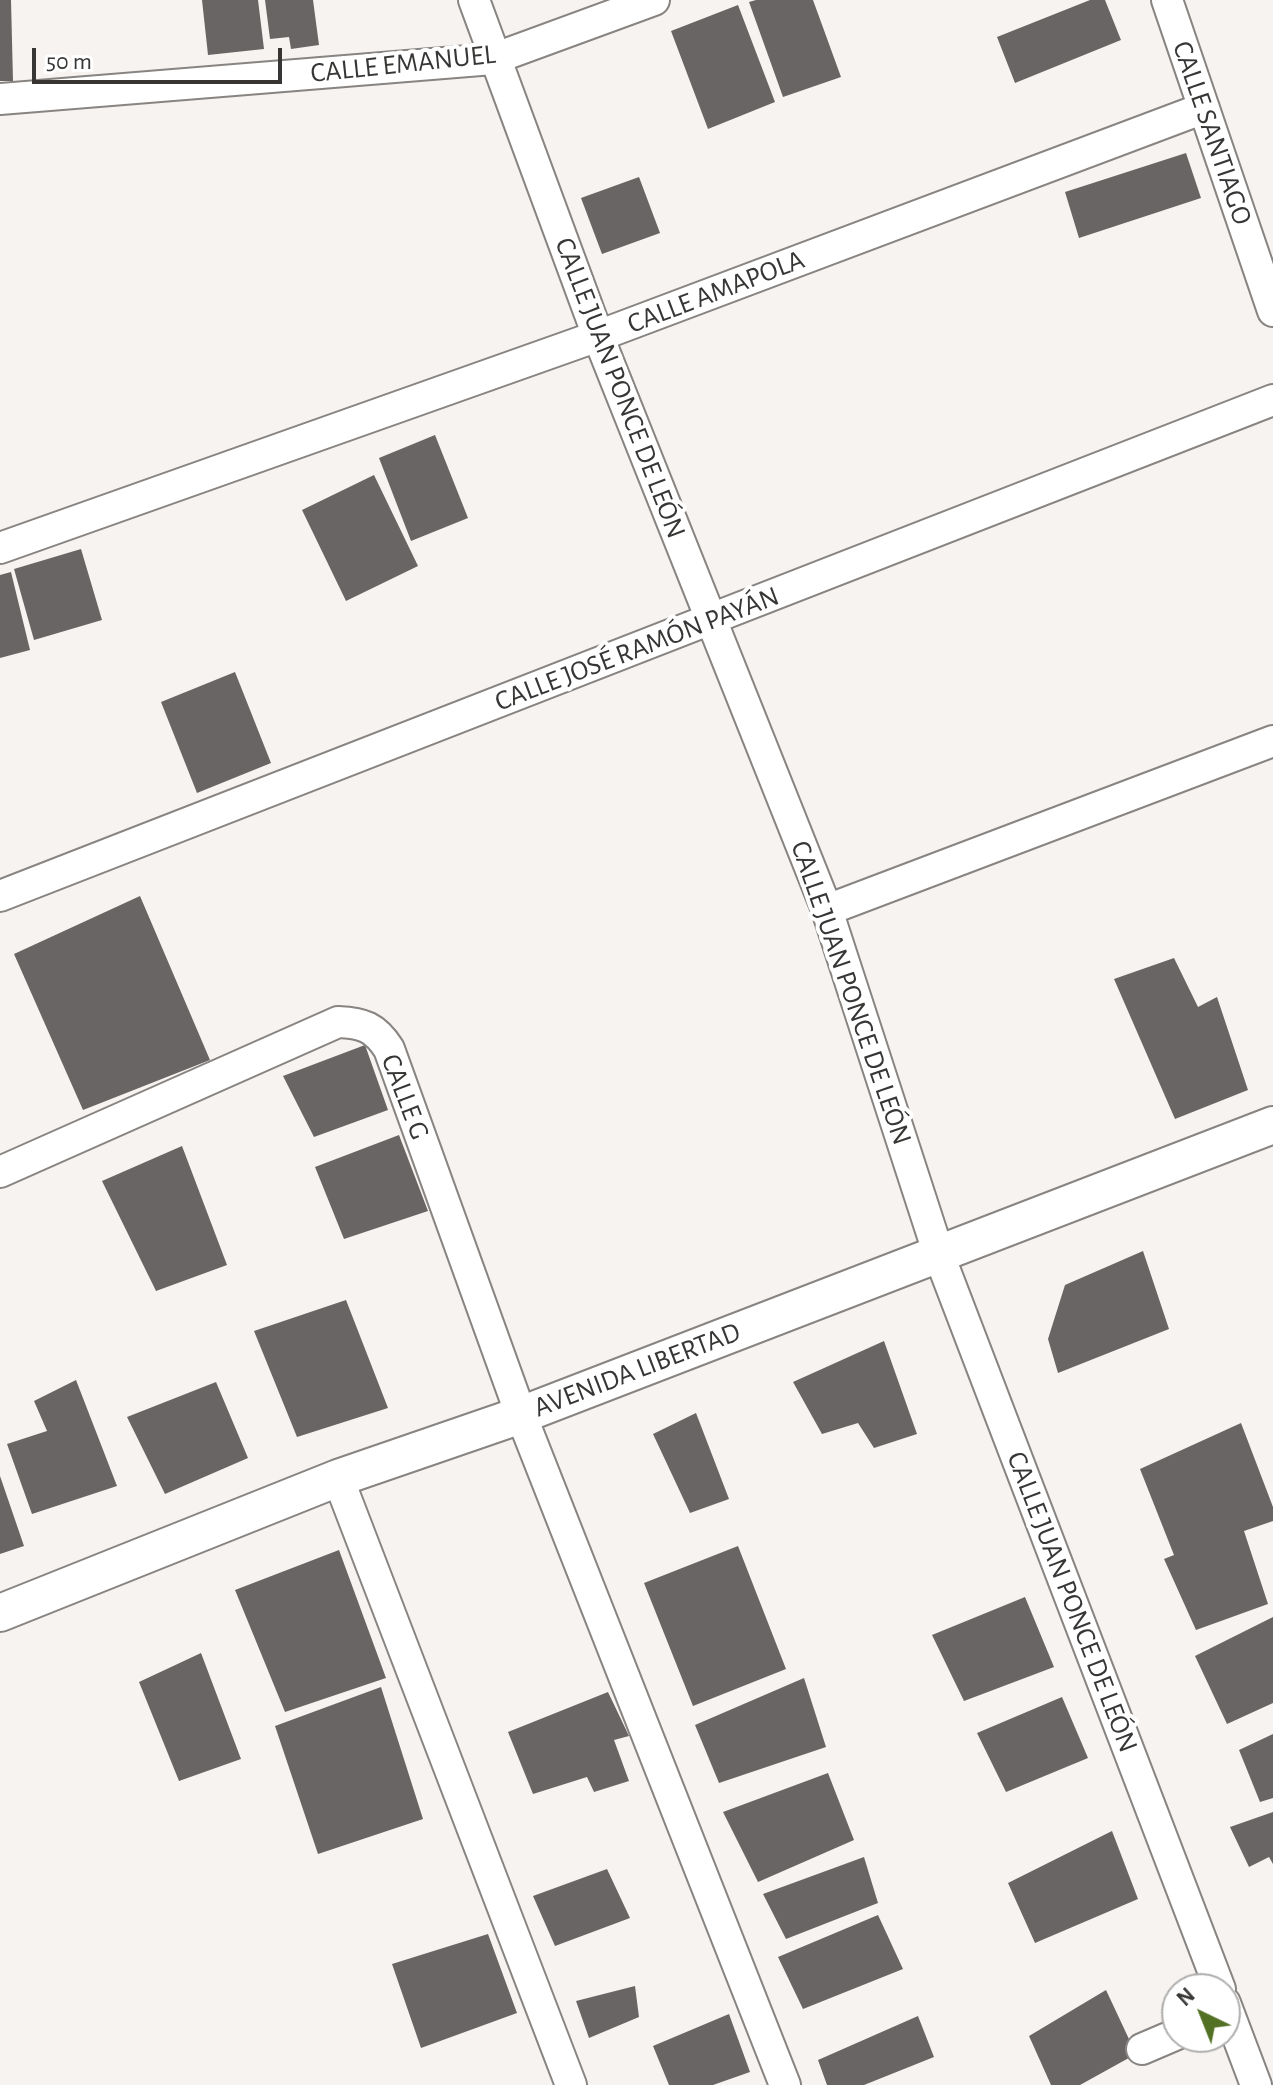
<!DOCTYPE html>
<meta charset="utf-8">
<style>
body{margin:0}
#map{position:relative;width:1273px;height:2085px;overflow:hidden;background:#f7f3f0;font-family:"Alegreya Sans",sans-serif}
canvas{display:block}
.north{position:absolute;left:1161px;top:1973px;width:80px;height:80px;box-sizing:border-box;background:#fff;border:2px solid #afafae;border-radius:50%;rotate:317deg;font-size:22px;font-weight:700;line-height:32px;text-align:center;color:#373635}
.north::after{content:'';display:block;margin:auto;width:28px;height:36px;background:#537125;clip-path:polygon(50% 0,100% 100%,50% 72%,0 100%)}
.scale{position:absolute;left:32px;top:48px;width:250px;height:36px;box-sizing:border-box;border:4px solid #373635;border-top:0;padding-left:10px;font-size:24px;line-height:28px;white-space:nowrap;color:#373635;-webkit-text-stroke:6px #fff;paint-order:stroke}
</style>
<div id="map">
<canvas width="1273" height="2085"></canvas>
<div class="north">N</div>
<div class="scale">50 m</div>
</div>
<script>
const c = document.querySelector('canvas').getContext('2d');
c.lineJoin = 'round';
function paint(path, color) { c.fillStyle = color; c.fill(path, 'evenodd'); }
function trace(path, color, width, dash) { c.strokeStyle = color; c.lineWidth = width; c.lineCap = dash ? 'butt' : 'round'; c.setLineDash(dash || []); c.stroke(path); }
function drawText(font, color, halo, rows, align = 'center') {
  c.font = font + ' "Alegreya Sans",sans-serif'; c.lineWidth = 8; c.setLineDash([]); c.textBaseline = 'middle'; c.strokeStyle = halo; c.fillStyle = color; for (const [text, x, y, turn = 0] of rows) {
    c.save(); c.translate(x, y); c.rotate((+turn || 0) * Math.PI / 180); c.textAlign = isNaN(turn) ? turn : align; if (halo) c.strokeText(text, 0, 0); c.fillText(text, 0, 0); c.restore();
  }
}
const building = new Path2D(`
 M0,0H11L13,81H0Z
 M202,0H258L264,49L208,55Z
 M265,0H313L319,45L291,49L289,37L270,39Z
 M756,0H813L841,77L783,97L749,2Z
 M1090,0H1105L1121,40L1015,83L997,37Z
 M738,5L775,102L708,129L671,31Z
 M1186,153L1201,198L1079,238L1065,192Z
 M639,177L660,233L602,254L581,198Z
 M435,435L468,518L411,541L379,458Z
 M374,475L418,566L346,601L302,510Z
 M81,549L102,620L34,640L14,569Z
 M11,572L30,650L0,658V575Z
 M235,672L271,763L197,793L161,702Z
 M140,896L210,1060L83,1110L14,954Z
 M1174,958L1198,1007L1217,997L1248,1090L1175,1119L1114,979Z
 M365,1045L388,1110L314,1137L283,1076Z
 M399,1135L428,1211L344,1239L315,1167Z
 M182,1146L227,1265L156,1291L102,1181Z
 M1143,1251L1169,1329L1058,1373L1048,1339L1065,1285Z
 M346,1300L388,1408L297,1437L254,1331Z
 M884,1341L917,1434L874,1448L858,1423L822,1434L793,1382Z
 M76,1380L117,1486L32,1514L7,1444L47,1431L34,1401Z
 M216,1382L248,1458L165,1494L127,1417Z
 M696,1413L729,1499L690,1513L653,1434Z
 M1241,1423L1273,1507V1521L1244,1531L1268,1604L1196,1630L1164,1559L1174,1555L1140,1469Z
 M0,1476L24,1546L0,1554Z
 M738,1546L786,1669L693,1706L644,1583Z
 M339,1550L386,1678L285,1712L235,1590Z
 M1025,1597L1054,1667L964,1701L932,1635Z
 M1273,1617V1703L1227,1724L1195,1656Z
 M201,1653L241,1759L179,1781L139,1682Z
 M804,1678L826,1747L719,1783L695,1725Z
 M381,1687L423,1819L318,1854L275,1726Z
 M608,1692L629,1736L614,1740L629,1781L594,1792L587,1777L533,1794L508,1732Z
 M1062,1697L1088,1758L1006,1792L977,1733Z
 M1273,1734V1798L1260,1802L1239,1750Z
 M828,1773L854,1840L758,1882L723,1812Z
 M1273,1812V1864L1269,1857L1249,1867L1230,1827Z
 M1112,1831L1138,1899L1035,1943L1008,1883Z
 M864,1857L878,1903L786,1939L763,1894Z
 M607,1869L630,1918L555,1946L533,1896Z
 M878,1915L903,1969L803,2009L778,1957Z
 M488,1934L517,2013L421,2048L392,1964Z
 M635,1986L639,2017L589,2038L576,2001Z
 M1106,1990L1136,2054L1080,2085H1051L1029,2036Z
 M729,2014L750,2072L713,2085H669L653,2046Z
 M918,2016L934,2057L864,2085H827L818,2060Z`);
const minor = new Path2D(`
 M474,0L598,336L827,910L939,1255L1220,1989
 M1167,0L1273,311
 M0,99L493,59L654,0
 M0,548L598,336L1204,108
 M0,896L1273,400
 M827,910L1273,741
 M0,1172L338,1022C363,1023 375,1027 389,1049L521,1415L785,2085
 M338,1478L571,2085
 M1225,2003L1256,2085
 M1142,2049L1177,2034`);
const tertiary = new Path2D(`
 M0,1613L338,1478L521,1415L1273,1125`);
const streetNames = [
 ["CALLE EMANUEL",403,64,-6],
 ["CALLE SANTIAGO",1212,133,71],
 ["CALLE AMAPOLA",716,292,-21],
 ["CALLE JUAN PONCE DE LEÓN",620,388,69],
 ["CALLE JOSÉ RAMÓN PAYÁN",637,649,-21],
 ["CALLE JUAN PONCE DE LEÓN",851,993,71],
 ["CALLE G",405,1097,69],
 ["AVENIDA LIBERTAD",637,1370,-21],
 ["CALLE JUAN PONCE DE LEÓN",1072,1602,69]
];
paint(building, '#696564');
trace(minor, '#878481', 34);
trace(tertiary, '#878481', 40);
trace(minor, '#fff', 30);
trace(tertiary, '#fff', 36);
drawText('28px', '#373635', '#fff', streetNames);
</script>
